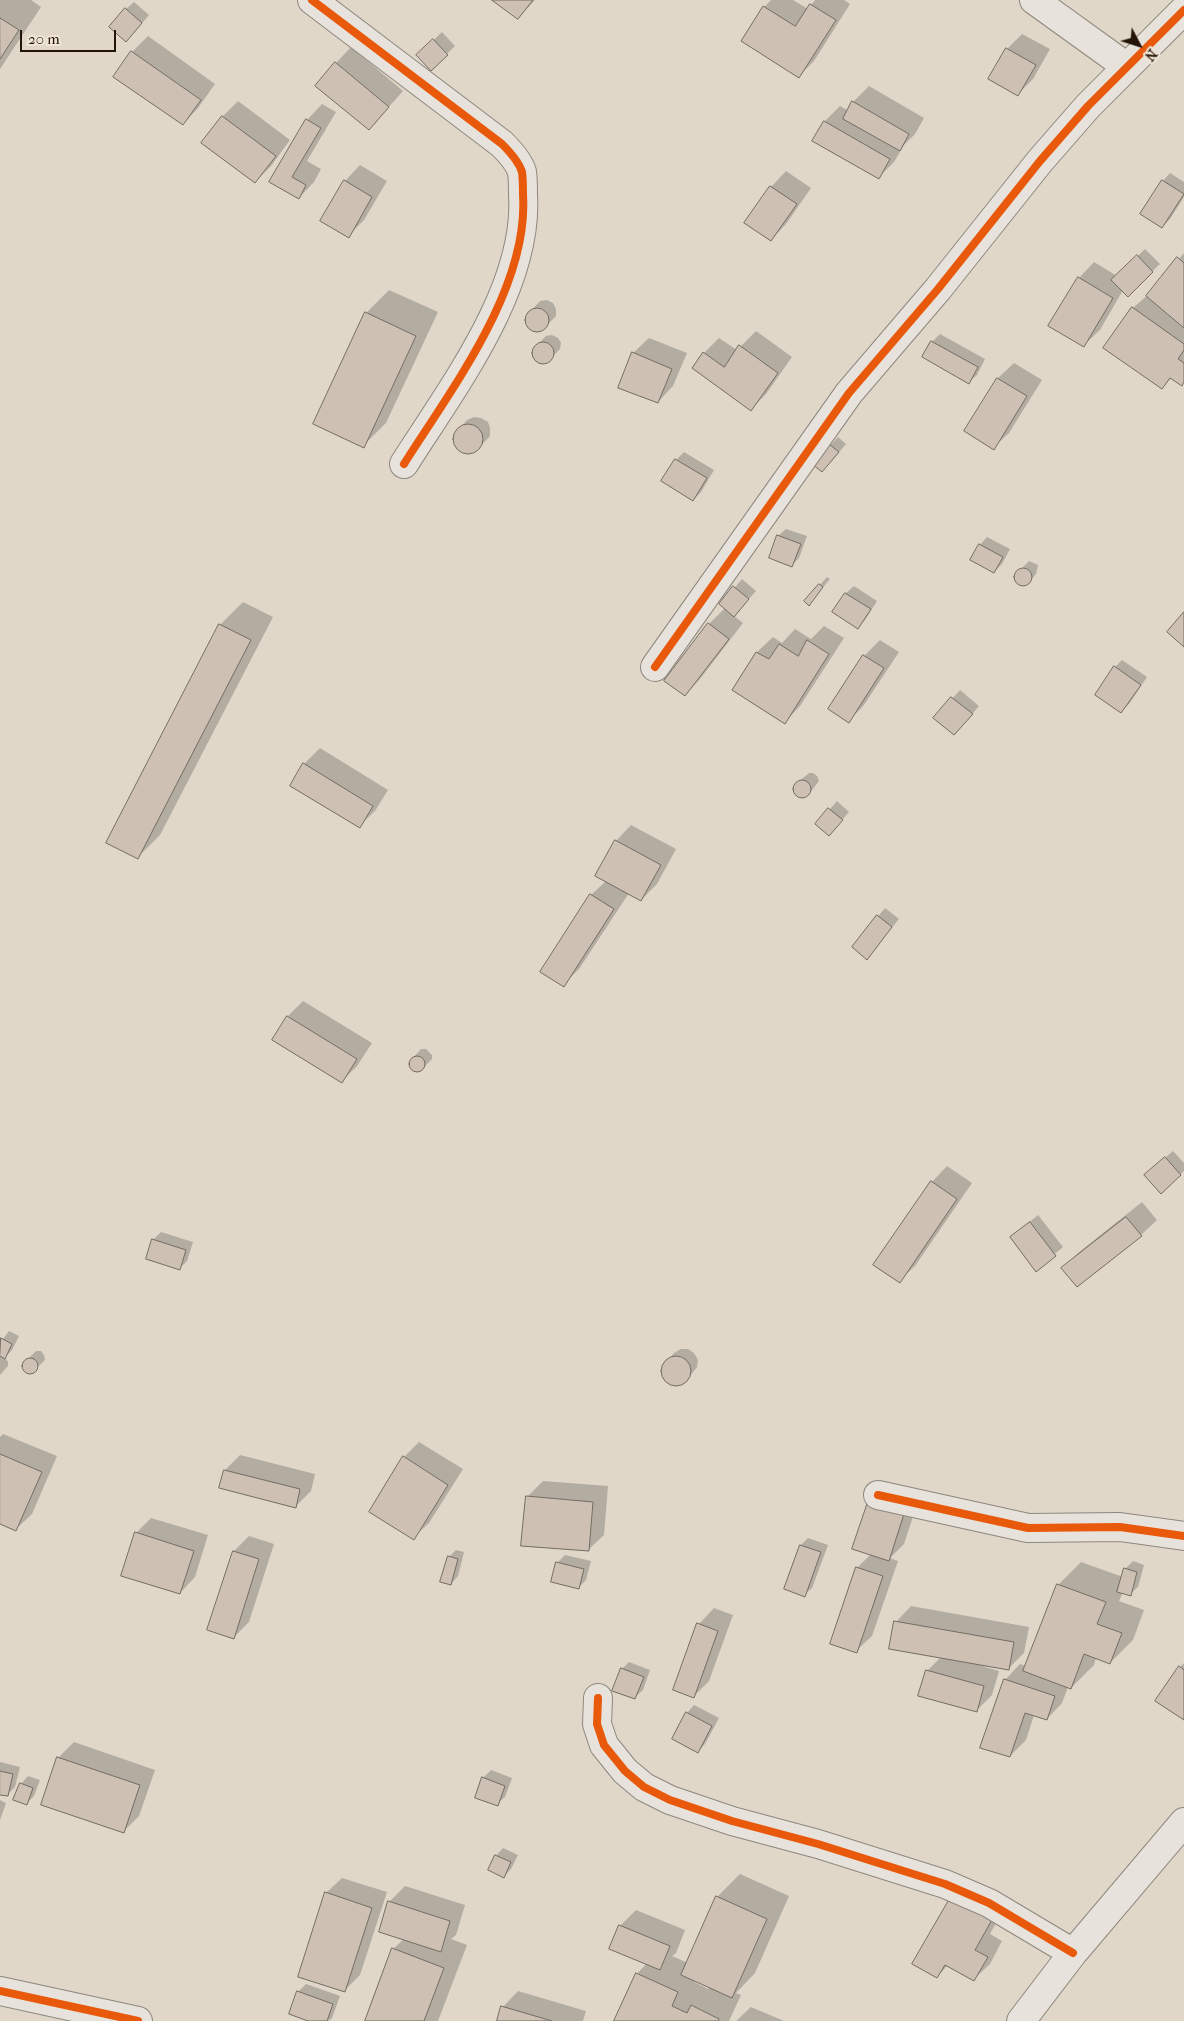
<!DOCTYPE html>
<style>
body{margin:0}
#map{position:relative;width:1184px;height:2021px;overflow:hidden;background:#e0d7c9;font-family:"IM FELL French Canon",serif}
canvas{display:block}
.north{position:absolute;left:1114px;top:20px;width:50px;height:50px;-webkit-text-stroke:4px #f1e6d5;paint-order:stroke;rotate:130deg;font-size:14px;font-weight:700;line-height:20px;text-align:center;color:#231407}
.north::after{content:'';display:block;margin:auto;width:18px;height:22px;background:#231407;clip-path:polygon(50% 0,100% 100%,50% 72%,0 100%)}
.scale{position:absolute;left:20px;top:30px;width:96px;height:22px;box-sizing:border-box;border:2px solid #231407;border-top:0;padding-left:6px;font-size:15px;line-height:18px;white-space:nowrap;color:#231407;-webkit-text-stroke:4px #f1e6d5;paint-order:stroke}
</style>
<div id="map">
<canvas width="1184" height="2021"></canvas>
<div class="north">N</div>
<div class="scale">20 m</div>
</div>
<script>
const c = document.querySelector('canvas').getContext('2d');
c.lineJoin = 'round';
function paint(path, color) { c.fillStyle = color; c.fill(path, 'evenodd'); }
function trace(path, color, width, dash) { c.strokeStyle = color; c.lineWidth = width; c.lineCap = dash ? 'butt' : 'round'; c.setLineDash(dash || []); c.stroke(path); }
const shadow = new Path2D(`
 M0,0H31L41,7L0,69Z
 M495,0H535L518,18Z
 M771,0H793L808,9L815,0H844L850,4L814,61L799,76L764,7Z
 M134,2L149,15L134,33L126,9Z
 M442,32L455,46L431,69L418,55Z
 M1022,34L1050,49L1033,79L1018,94L1007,49Z
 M148,36L215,84L198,108L183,124L115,77L132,52Z
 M351,47L403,91L369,129L336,63Z
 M869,86L924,118L915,134L904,145L894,162L878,178L825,121L840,106L849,111L853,102Z
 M238,101L290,140L271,166L255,182L223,116Z
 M322,104L336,112L307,161L321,169L314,182L299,198L271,182L307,120Z
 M360,165L387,181L364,220L348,236L345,181Z
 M786,171L811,188L786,224L771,240V187Z
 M1170,173L1184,182V197L1170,219L1162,227L1163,181Z
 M1145,249L1160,264L1128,295L1123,290L1100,330L1084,345L1079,278L1094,262L1117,276Z
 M1184,253V382L1172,377L1162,388L1133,308L1150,293Z
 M389,290L438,312L386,423L363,446L366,313Z
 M547,300L553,303L556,309V316L543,329L536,331L530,328L527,322V315L540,301Z
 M756,331L792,357L766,394L751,409L704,353L719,338L737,350Z
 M940,334L985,359L977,375L969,382L924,357L932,342Z
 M552,335L558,338L561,343L560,349L547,362L541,363L536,361L533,355V349L546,336Z
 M649,338L687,353L673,386L658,402L633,353Z
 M1014,363L1042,380L1009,433L993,448L966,431L998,378Z
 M474,417L481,418L488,422L490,428V436L477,450L470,454L463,453L457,449L454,442V434L467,420Z
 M838,437L846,444L830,463L814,464Z
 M684,452L714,470L701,492L693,500L663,481L676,460Z
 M786,529L807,536L799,558L792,565L778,536Z
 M987,537L1010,549L1002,564L994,572L980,545Z
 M1029,561L1038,565L1036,574L1029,582L1020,584L1016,581L1018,572Z
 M827,577L830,579L809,604L806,601Z
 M742,579L756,591L734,616L743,623L700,679L685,695L709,624L725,608L721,604Z
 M854,586L877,601L865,620L858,627L834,612L846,593Z
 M243,602L273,617L160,835L137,858L220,625Z
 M824,626L844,638L800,706L785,722L733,690L757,652L773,637L782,643L795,629L811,639Z
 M880,640L899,652L864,705L849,721L830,709L864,656Z
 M1122,660L1147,677L1129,704L1121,711L1115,667Z
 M960,690L979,706L962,726L935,718Z
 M320,748L388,790L375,811L359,826L304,764Z
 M809,773H813L817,776L819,781L809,794L804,796H799L795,793L796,784Z
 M837,801L849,812L829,835L817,824Z
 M631,825L676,849L657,884L641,900L629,893L579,969L563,985L591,895L606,881L616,841Z
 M885,908L899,919L867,958L853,947Z
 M303,1001L372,1043L357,1066L342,1081L288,1016Z
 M421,1049H426L432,1055V1059L420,1071L416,1072L410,1066V1061Z
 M1173,1151L1184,1163V1171L1161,1192L1153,1168Z
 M947,1166L972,1183L915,1266L899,1281L932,1182Z
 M1142,1202L1157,1220L1141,1235L1063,1268L1078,1253Z
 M1038,1215L1063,1247L1036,1270L1011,1237Z
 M161,1232L193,1242L187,1261L180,1268L147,1258L154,1239Z
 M9,1331L19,1336L12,1350L5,1357L8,1362V1366L0,1375V1356H2L0,1355V1343Z
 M681,1349H688L694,1353L698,1360L697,1367L685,1382L679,1385H672L665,1381L662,1374V1367L674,1353Z
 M36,1351H41L44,1355L45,1360L32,1372H27L23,1368L24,1363Z
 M3,1434L57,1456L32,1514L16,1529L0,1523V1437Z
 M419,1442L463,1469L429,1523L413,1538L404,1457Z
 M240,1455L315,1474L311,1491L295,1507L225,1470Z
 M543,1481L608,1486L604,1535L588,1550L527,1497Z
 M919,1498L904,1544L890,1558L898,1561L872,1636L856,1651L857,1568L871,1554L854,1548Z
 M151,1518L208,1535L195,1577L180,1593L136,1533Z
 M249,1536L274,1544L249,1622L233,1638L234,1551Z
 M808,1538L828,1545L812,1588L804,1595L801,1545Z
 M456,1550L464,1552L458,1576L451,1584L449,1557Z
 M565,1555L591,1561L586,1580L578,1588L558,1562Z
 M1133,1561L1144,1565L1138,1587L1130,1594L1123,1592L1119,1601L1144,1610L1133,1640L1110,1663L1096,1658L1094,1665L1071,1688L1068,1687L1062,1703L1047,1719L1034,1715L1026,1740L1010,1756L1005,1680L1020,1664L1026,1666L1058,1585L1081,1562L1123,1577L1125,1569Z
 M911,1606L1029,1627L1024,1653L1008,1669L979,1664V1665L999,1671L992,1695L977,1710L927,1671L941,1657L896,1622Z
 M714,1608L733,1615L709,1681L694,1696L699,1624Z
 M629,1662L650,1670L643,1690L635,1697L622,1669Z
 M1184,1663V1719L1180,1667Z
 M694,1705L719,1718L705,1744L698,1752L687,1713Z
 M74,1742L155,1770L139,1816L124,1831L58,1758Z
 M0,1762L20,1767L15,1787L7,1795L0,1793Z
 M491,1770L512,1778L505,1797L497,1804L483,1778Z
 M28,1776L40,1780L34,1796L27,1803L21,1784Z
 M0,1800L6,1803L0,1820Z
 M503,1848L518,1855L511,1869L504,1876L496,1856Z
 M740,1874L789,1896L755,1973L736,1993L741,1995L729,2021H615L637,1974L647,1963L620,1926L636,1910L685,1930L676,1953L672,1956L688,1963L717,1897ZM695,1980L711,1987L708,1989L694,1982Z
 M342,1878L387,1892L360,1975L344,1991L326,1893Z
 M405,1886L465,1905L456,1935L451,1939L467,1945L438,2021H366L393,1949L404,1939L389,1902Z
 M953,1895L1007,1902L990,1934L1002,1941L990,1964L974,1979L948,1965L937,1977Z
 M306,1984L340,1996L332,2018L329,2021H312L298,1992Z
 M518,1991L586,2011L583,2021H498L503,2007Z
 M751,2007L784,2021H736Z`);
const building = new Path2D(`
 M492,0H533L518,19Z
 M810,4L836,20L799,78L741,41L763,6L795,26Z
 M125,8L142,23L126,42L109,27Z
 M0,18L19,30L0,59Z
 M433,39L448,55L431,71L416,55Z
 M1006,48L1036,65L1018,96L988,79Z
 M131,51L201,100L183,125L113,77Z
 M335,62L389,107L369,130L315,86Z
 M852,101L909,134L900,151L843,119Z
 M222,116L276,156L255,183L201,143Z
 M306,119L321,128L292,177L306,185L299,199L269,182Z
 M824,121L890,159L879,179L812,141Z
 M344,180L372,197L349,238L320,221Z
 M1162,180L1184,194L1162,228L1140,214Z
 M770,186L797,204L771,241L744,223Z
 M1137,255L1153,272L1128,297L1111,280Z
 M1177,257L1184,263V328L1146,296Z
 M1078,277L1113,298L1084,347L1048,326Z
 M1132,307L1184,344V350L1178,359L1184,363V382L1182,386L1170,378L1162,389L1103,348Z
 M525 320a12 12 0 1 1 24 0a12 12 0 1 1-24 0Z
 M365,312L416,336L364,448L313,424Z
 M931,341L978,367L969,384L922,357Z
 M532 353a11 11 0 1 1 22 0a11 11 0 1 1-22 0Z
 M739,345L778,373L751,411L692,368L703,352L724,367Z
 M632,352L672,369L658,403L618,388Z
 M997,378L1027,396L994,450L964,431Z
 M453 439a15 15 0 1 1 30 0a15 15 0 1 1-30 0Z
 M829,444L839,452L822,472L812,464Z
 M675,459L707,478L693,501L661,481Z
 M777,535L801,544L792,567L769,558Z
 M979,544L1003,557L994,573L970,560Z
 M1014 577a9 9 0 1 1 18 0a9 9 0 1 1-18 0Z
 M819,584L823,587L809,606L804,601Z
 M733,586L749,599L734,617L719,604Z
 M845,593L871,609L858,629L832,612Z
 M1184,612V647L1167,632Z
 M708,623L729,639L685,696L664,681Z
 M219,624L251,640L138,859L106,843Z
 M807,640L829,654L785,724L732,690L756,652L769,659L779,644L798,656Z
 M863,655L884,668L849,723L828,709Z
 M1114,666L1141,685L1121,713L1095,695Z
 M951,697L973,714L954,735L933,718Z
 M303,763L373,806L360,828L290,786Z
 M793 789a9 9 0 1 1 18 0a9 9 0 1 1-18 0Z
 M828,808L843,820L829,836L815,824Z
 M615,840L661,865L641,901L595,876Z
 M590,894L614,909L564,987L540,972Z
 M877,915L892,927L867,960L852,947Z
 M287,1016L357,1059L342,1083L272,1040Z
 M409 1064a8 8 0 1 1 16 0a8 8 0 1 1-16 0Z
 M1165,1157L1181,1175L1161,1194L1144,1175Z
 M931,1181L957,1199L900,1283L873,1265Z
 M1126,1217L1142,1236L1077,1287L1061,1268Z
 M1030,1222L1056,1256L1036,1272L1010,1237Z
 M152,1239L186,1250L180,1270L146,1259Z
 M1,1338L12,1344L5,1359L0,1356Z
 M661 1371a15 15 0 1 1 30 0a15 15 0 1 1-30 0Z
 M22 1366a8 8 0 1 1 16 0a8 8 0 1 1-16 0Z
 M0,1454L42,1472L16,1531L0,1524Z
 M403,1456L448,1485L414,1540L369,1512Z
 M224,1470L300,1489L296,1508L219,1488Z
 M526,1496L593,1502L589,1551L521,1546Z
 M868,1502L904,1514L889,1561L852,1549Z
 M135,1532L194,1551L180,1594L121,1576Z
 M800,1545L821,1552L805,1597L784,1589Z
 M233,1551L259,1559L234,1639L207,1630Z
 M448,1556L458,1559L451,1585L440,1582Z
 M556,1562L584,1569L579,1589L551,1582Z
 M856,1567L883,1576L857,1653L830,1644Z
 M1124,1568L1137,1572L1131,1596L1117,1592Z
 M1057,1584L1106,1602L1097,1624L1122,1633L1110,1664L1084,1654L1071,1689L1023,1671Z
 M894,1621L1014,1642L1009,1670L889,1649Z
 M697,1623L718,1631L694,1698L673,1690Z
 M1179,1666L1184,1670V1720L1155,1701Z
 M621,1668L644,1677L635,1699L612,1691Z
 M926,1670L984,1686L977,1712L918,1696Z
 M1004,1679L1055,1696L1047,1720L1025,1713L1010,1757L980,1748Z
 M686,1712L712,1726L698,1753L672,1739Z
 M57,1757L140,1785L124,1833L41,1805Z
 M0,1771L13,1774L8,1796L0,1795Z
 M482,1777L505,1786L498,1806L475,1798Z
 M20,1783L33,1788L27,1805L13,1800Z
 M495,1855L511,1862L504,1878L488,1870Z
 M325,1892L372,1908L345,1992L298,1977Z
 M952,1895L993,1918L975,1950L988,1957L974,1981L945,1965L937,1978L912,1964Z
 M716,1896L767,1919L732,1998L681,1975Z
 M388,1901L450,1921L441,1952L379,1932Z
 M619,1925L670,1946L660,1970L609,1949Z
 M392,1948L444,1968L424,2021H365Z
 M636,1973L678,1992L672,2006L687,2013L691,2005L719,2019L718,2021H614Z
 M297,1991L333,2004L327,2021H308L289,2014Z
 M501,2006L552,2021H497Z`);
const minor = new Path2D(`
 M312,0L502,144C510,152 519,162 522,172C523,179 523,188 523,195C529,288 452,388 404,464
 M1034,0L1127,67
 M655,667L849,393L938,289L1040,161L1088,106L1184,10
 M878,1495L1028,1528L1120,1527L1184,1536
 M598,1698L597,1724L604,1745L625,1771L644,1787L670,1800L732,1821L818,1844L945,1884L989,1903L1073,1953
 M0,1991L138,2021
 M1021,2021L1073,1953L1184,1822`);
const cycleway = new Path2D(`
 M312,0L502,144C510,152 519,162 522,172C523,179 523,188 523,195C529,288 452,388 404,464
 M655,667L849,393L938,289L1040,161L1088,106L1184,10
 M878,1495L1028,1528L1120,1527L1184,1536
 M598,1698L597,1724L604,1745L625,1771L644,1787L670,1800L732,1821L818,1844L945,1884L989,1903L1073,1953
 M0,1991L138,2021`);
paint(shadow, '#0003');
paint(building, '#cec0b3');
trace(building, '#736c63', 1);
trace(minor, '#8e877d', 30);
trace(minor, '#e7e2db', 28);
trace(cycleway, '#e8590c', 8);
</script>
